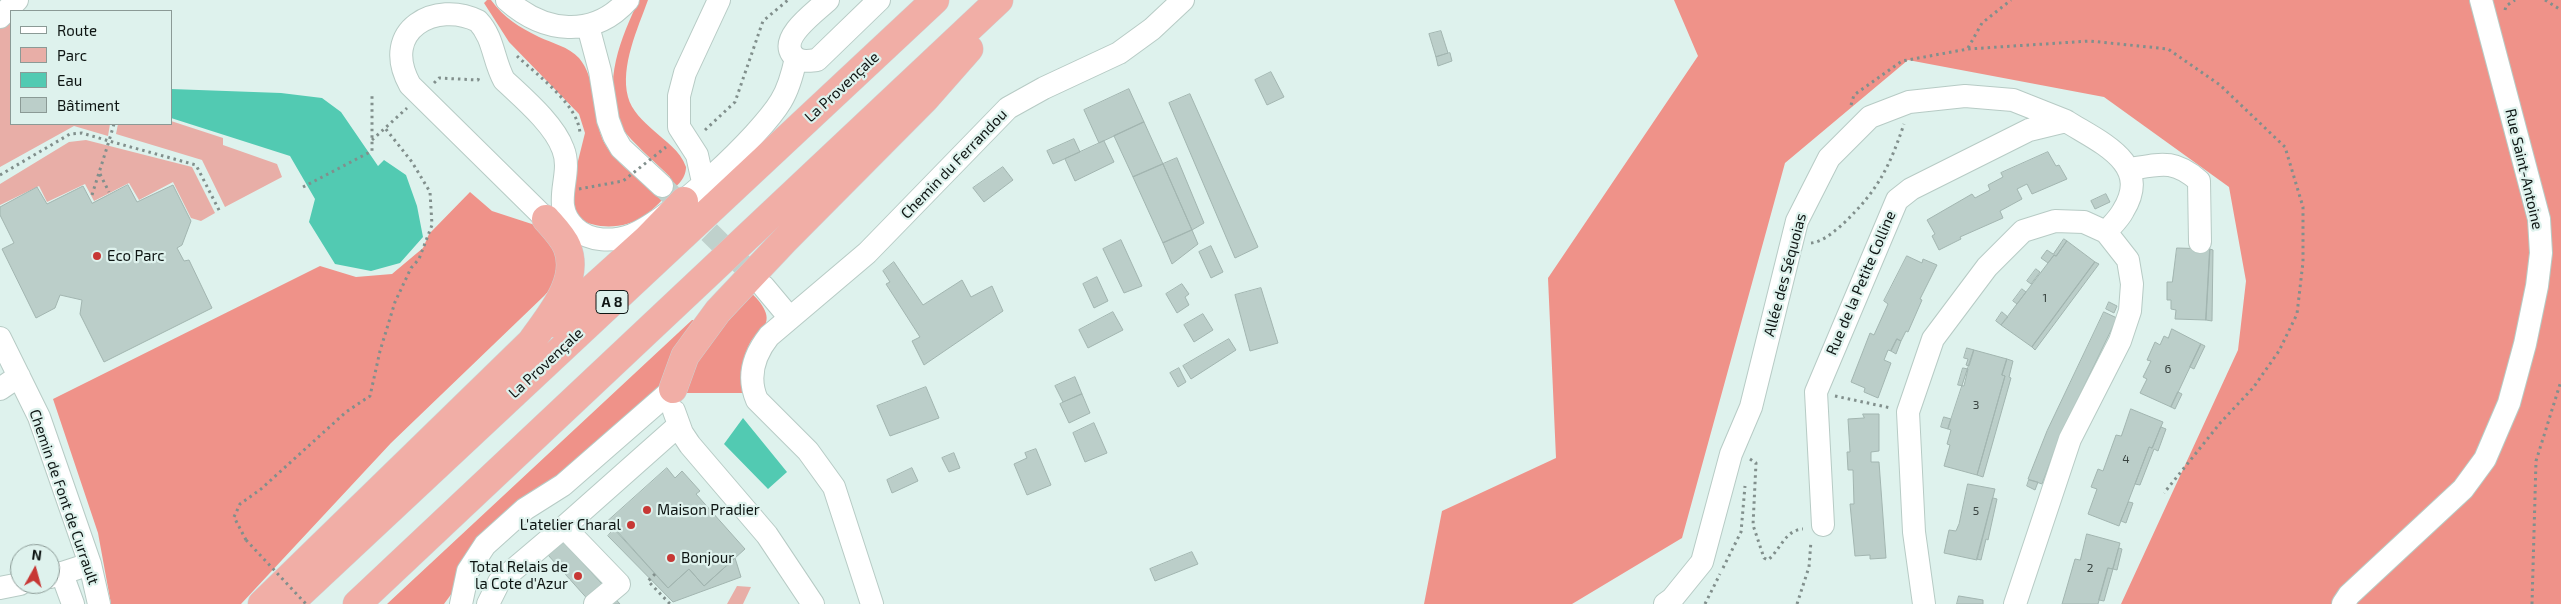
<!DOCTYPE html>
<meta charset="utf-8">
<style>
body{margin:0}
#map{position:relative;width:2561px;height:604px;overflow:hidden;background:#def2ed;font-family:"Exo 2",sans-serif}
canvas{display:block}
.legend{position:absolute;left:10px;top:10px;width:162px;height:115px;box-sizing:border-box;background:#def2ed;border:1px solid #8b9a96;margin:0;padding:6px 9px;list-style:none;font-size:15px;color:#0e1513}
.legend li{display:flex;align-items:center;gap:10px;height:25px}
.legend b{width:25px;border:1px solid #8b9a96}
.north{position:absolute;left:10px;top:544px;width:50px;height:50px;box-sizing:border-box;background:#def2ed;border:1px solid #8b9a96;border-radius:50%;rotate:7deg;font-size:14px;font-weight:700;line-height:20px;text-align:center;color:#0e1513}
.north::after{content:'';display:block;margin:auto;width:18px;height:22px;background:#c73835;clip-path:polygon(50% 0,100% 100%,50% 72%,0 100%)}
</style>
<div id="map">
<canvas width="2561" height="604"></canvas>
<ul class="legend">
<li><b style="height:6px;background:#fff"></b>Route</li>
<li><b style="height:14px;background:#e8aea7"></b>Parc</li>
<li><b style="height:14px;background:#52cab2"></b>Eau</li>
<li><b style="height:14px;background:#bbcec9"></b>Bâtiment</li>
</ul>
<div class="north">N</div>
</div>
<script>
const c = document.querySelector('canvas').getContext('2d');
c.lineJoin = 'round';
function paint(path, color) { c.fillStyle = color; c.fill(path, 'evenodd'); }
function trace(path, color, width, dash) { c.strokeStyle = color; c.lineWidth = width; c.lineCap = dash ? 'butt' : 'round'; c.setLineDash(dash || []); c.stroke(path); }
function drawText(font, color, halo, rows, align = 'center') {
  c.font = font + ' "Exo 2",sans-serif'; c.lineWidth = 4.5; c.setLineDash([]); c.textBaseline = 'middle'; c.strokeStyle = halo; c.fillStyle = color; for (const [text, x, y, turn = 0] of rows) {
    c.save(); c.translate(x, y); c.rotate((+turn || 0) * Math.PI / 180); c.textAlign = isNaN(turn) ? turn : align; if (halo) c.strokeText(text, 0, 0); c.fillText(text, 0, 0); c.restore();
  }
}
const green = new Path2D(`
 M11,20V124H110L108,136L74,126L0,167V29Z
 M171,121L223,138V145L277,164L282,177L225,207L202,160L116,134L118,124H171Z
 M86,140L192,167L215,213L201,221L191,218L173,182L139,200L129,183L94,201L85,184L47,202L39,186L0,205V184L69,142Z
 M737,586L751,587L743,604H727Z`);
const forest = new Path2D(`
 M487,0H491C504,18 519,27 539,37C552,43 569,47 579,58C596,78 593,111 601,135C609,159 637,177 655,193L670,177C659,165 625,137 620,124C602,83 621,37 639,0H648C638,28 620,66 628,97C631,110 644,122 653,130C666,142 680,150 686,167C686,180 675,187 667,195C660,202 652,211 644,216C626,229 596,230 578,218L570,193L585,133L579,114L509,42L484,3Z
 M1674,0H2561V604H2121L2238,350L2246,281L2229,187L2104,97L1908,60L1785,163L1682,538L1572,604H1424L1442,511L1556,458L1548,278L1698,56Z
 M470,192L492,211L541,227L563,259L554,285L544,296L391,443L241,604H111L98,533L53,399L320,266L356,277L392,274L423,248L429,234Z
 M749,291C758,299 774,315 763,328C759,333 753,337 750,343C742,358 739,377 744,393H682L685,378Z
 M692,320H695L665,381L455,589L444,604H387Z`);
const water = new Path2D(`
 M171,89L281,93L322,98L341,112L378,166L384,160L406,175L417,206L423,237L400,263L371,271L335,264L309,222L315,199L290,156L171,118Z
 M743,418L787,472L768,489L724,444Z`);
const building = new Path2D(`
 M1441,31L1448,53L1436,57L1429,34Z
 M1450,53L1452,61L1438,66L1436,57Z
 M1271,72L1284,97L1267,105L1255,80Z
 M1129,89L1144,122L1099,143L1084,110Z
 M1190,94L1258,247L1235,258L1169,103Z
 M1144,122L1163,164L1133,177L1114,136Z
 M1074,139L1080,152L1053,164L1047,151Z
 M1104,141L1114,162L1075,181L1065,159Z
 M2048,152L2056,166L2059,165L2067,179L2032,194L2027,184L2017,189L2022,199L2000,211L2003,218L1960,237L1961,239L1939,250L1932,236L1935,234L1927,220L1972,194L1975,198L1990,190L1988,185L2003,177L2001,173Z
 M1177,158L1204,223L1192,230L1163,164Z
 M1163,164L1192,230L1163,243L1133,177Z
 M1003,167L1013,180L984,202L973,188Z
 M128,185L137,202L173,185L191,221L182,245L177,248L184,261L189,260L212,308L104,362L80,314L82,300L60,295L55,308L36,318L2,249L14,243L0,215V207L37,187L47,204L83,186L92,203Z
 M2106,194L2110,202L2095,209L2091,201Z
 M1192,230L1198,244L1172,264L1163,243Z
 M2064,239L2067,241L2056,256L2054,255L2048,263L2041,258L2047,250L2053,254Z
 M1121,240L1142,286L1124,293L1103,249Z
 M2067,241L2095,262L2032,347L2001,325L2054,255L2056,256Z
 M1211,246L1223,272L1211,278L1199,252Z
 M2177,248L2210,249L2206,320L2175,319L2176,310L2171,309V300H2167V282H2172Z
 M2210,249L2213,250L2212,321L2206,320Z
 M1907,256L1922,263L1923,259L1937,265L1920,299L1922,300L1908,332L1906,331L1901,341L1897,339L1891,351L1888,350L1884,360L1891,363L1878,398L1864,392L1865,388L1851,382L1870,333L1874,335L1888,304L1884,301Z
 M894,262L923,305L962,280L971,297L992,286L1003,311L924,365L912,341L920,337L886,284L890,282L883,271Z
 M2095,262L2099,264L2035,350L2032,347Z
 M2036,269L2040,272L2031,284L2027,281Z
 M1097,277L1108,301L1094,308L1083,284Z
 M1182,284L1189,294L1185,297L1189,305L1177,313L1166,294Z
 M1261,288L1278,343L1250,351L1235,295Z
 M2022,289L2026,292L2017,304L2013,301Z
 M2109,302L2117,306L2114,313L2106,309Z
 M1113,312L1123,330L1088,348L1079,330Z
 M2002,312L2008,317L2001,325L1996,321Z
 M2104,312L2117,318L2060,436L2042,484L2028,479L2047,431Z
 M1203,314L1213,330L1194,342L1184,325Z
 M2172,329L2201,344L2171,407L2140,393L2147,379L2143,377L2151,361L2147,360L2155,342L2160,345L2164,336L2168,338Z
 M1229,339L1236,350L1191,379L1183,366Z
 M1897,339L1901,341L1896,354L1891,351Z
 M2201,344L2205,346L2194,369L2190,367Z
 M1967,348L1974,350L1969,366L1966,365L1968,359L1964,358Z
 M1974,350L2007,359L2002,375L2005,376L1977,475L1944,466L1950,445L1947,444L1951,430L1948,429Z
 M2007,359L2013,361L2009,377L2011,378L1983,477L1977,475L2005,376L2002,375Z
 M1179,368L1186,382L1178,387L1170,373Z
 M1963,368L1968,369L1964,386L1958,385Z
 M1075,377L1082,394L1063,402L1055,386Z
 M926,387L939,418L890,436L877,406Z
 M2178,392L2182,394L2175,409L2171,407Z
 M1082,394L1090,413L1069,423L1060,404Z
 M2131,409L2163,422L2152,448L2149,447L2119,526L2088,514L2097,489L2091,487L2098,469L2103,471L2116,435L2121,436Z
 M1863,414H1879V451L1871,452V462H1879L1886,558L1870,559V555L1855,556L1850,504H1854L1853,470H1848L1847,452H1850L1848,419L1864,418Z
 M1944,417L1951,419L1948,429L1941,427Z
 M1094,423L1107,453L1085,462L1073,433Z
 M2161,427L2166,429L2158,451L2154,449L2140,485L2135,484L2149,447L2152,448Z
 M1036,449L1051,485L1027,495L1014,464L1027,458L1025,453Z
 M954,453L960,468L949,472L942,458Z
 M667,468L675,478L682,471L700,491L696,494L745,549L704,586L689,569L668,588L608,521Z
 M912,468L918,481L892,493L887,480Z
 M2029,480L2038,482L2035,490L2027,486Z
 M1968,484L1995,489L1977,560L1944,553L1949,530L1956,531L1959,524Z
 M1993,498L1997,499L1988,540L1986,539L1981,560L1977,559Z
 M2129,502L2133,503L2126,523L2121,521Z
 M614,529L668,588L689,569L704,586L735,558L741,577L673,602L608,536Z
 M2087,534L2120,543L2113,569L2108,568L2098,604H2062L2075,559L2080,560Z
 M563,541L620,604H592L548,555Z
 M2119,548L2122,549L2117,570L2113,569Z
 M1192,552L1198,564L1155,581L1150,569Z
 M2108,568L2113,569L2104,601L2099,600Z
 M1959,596L1983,600V604H1957Z`);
const minorTunnel = new Path2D(`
 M662,186L764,286`);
const path = new Path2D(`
 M2545,0L2561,10
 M2505,10L2506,6L2515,0
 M1968,48L1982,23L2011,0
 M517,56C538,76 579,105 580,134
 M434,83L439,78L478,80L480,75
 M1851,105L1854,95L1902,61L1968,49L2090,41L2168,49L2220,85L2285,147L2303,207V262L2297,314L2279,351L2253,388L2221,422L2164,493
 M705,130L735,102L763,21L788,0
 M372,140L407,108
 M100,174L109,192
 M0,175L70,134L82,133L109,141L114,124
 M303,187L372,151V93
 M92,195L109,141L196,165L220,212
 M1811,243C1823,242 1836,230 1844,223C1878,190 1889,168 1904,124
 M1835,396L1891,408
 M1750,459L1756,463L1753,525L1764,558L1768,560C1781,549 1785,530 1803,529
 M246,540L234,517L240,504L261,489L346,412L370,396L380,351L395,302L411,268L419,259L432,225L430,192L412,162L385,128
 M1723,568L1741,532L1745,486
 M655,574L648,581L670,604
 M1705,604L1720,574
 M1797,604L1809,567L1811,541
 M2532,604L2536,461L2561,381`);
const minor = new Path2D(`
 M507,0C544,33 593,39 628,0
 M828,0C817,11 780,36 792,54C798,63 808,61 817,60L879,0
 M0,17L17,0
 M588,26L600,71L608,120L614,136L621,148L662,186
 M2130,169C2161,164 2174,159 2199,181L2200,242
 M703,182L697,155L679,127V96L685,73L719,0
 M546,219L410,85C379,29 437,0 478,21C494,38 493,60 504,80C523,98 554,124 563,149C574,176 549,204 575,228C590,242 613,242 632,235C670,220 760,136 781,101C789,88 793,72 796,58
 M764,287L790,318
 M0,338L39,417L90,564L99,604
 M0,389L19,376
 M674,411L682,433L690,445L767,535L813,604
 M1823,525L1816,392L1897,200L1911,189L2029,130L2066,121C2099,142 2153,163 2123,211C2119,219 2111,226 2106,232
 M62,574L73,604
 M50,577L90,564
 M0,588L20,584
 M461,604L468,571L485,545L525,509L563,485L673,389
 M488,604L499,582L564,527
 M595,604L619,584L564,527L679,425
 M872,604L834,487L808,451L757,400C747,377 754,355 769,336L867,253L1008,108L1044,88L1119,53L1152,29L1183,0
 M1665,604L1672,599L1702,562L1731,454L1751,407L1797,221L1829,158L1870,117L1909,102L1965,96L2013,100L2066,121
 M1924,604L1914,532L1908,412L1933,339L1987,267L2023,231L2055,221L2084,222L2106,232L2128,260L2132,284L2130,311L2120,341L2070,439L2015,604
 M2343,604L2349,595L2463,489L2485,459L2509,403L2525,344L2537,286L2541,253L2539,219L2481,0`);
const highway = new Path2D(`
 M554,323L646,240L684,201
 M673,389L685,356L718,311L785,240L925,99L969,49
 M262,604L531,342C549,316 581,281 567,247C563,237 553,227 546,219
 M289,604L935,0
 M357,604L999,0`);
const pathBridge = new Path2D(`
 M579,189L623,181L666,147
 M246,540L306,604`);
const markers = [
 [97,256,5,"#c73835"],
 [647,510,5,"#c73835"],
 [631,525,5,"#c73835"],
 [671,558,5,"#c73835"],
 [578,576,5,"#c73835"]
];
const numberNames = [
 ["1",2045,298],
 ["6",2168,369],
 ["3",1976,405],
 ["4",2126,459],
 ["5",1976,511],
 ["2",2090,568]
];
const shields = [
 [612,302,32]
];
const shieldNames = [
 ["A 8",612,302]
];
const streetNames = [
 ["La Provençale",842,87,-43],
 ["Chemin du Ferrandou",954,164,-46],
 ["Rue Saint-Antoine",2524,169,77],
 ["Allée des Séquoias",1785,275,-75],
 ["Rue de la Petite Colline",1861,283,-67],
 ["La Provençale",546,363,-43],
 ["Chemin de Font de Currault",64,497,71]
];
const poiNames = [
 ["Eco Parc",107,256],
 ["Maison Pradier",657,510],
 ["L'atelier Charal",621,525,"right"],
 ["Bonjour",681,558],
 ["Total Relais de",568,567,"right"],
 ["la Cote d'Azur",568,584,"right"]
];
paint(green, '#e8aea7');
paint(forest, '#ef9289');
paint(water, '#52cab2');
paint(building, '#bbcec9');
trace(building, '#a2b5b0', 1);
trace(minorTunnel, '#bfd1cc', 22, [22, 11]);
trace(minor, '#b7cbc5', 24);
trace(highway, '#cfd0d0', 29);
trace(path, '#818f8c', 3, [2.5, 4]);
trace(minor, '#fff', 22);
trace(highway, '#f1aea6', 28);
trace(pathBridge, '#818f8c', 3, [2.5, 4]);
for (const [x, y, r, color] of markers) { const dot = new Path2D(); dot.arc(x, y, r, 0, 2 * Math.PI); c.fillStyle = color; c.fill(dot); trace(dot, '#def2ed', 2); }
drawText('12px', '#394340', null, numberNames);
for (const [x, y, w] of shields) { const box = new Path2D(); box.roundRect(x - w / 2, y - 11.5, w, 23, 4); c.fillStyle = '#def2ed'; c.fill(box); trace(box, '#0e1513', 1); }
drawText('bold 14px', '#0e1513', null, shieldNames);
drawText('15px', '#0e1513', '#def2ed', streetNames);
drawText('15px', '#0e1513', '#def2ed', poiNames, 'left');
</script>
